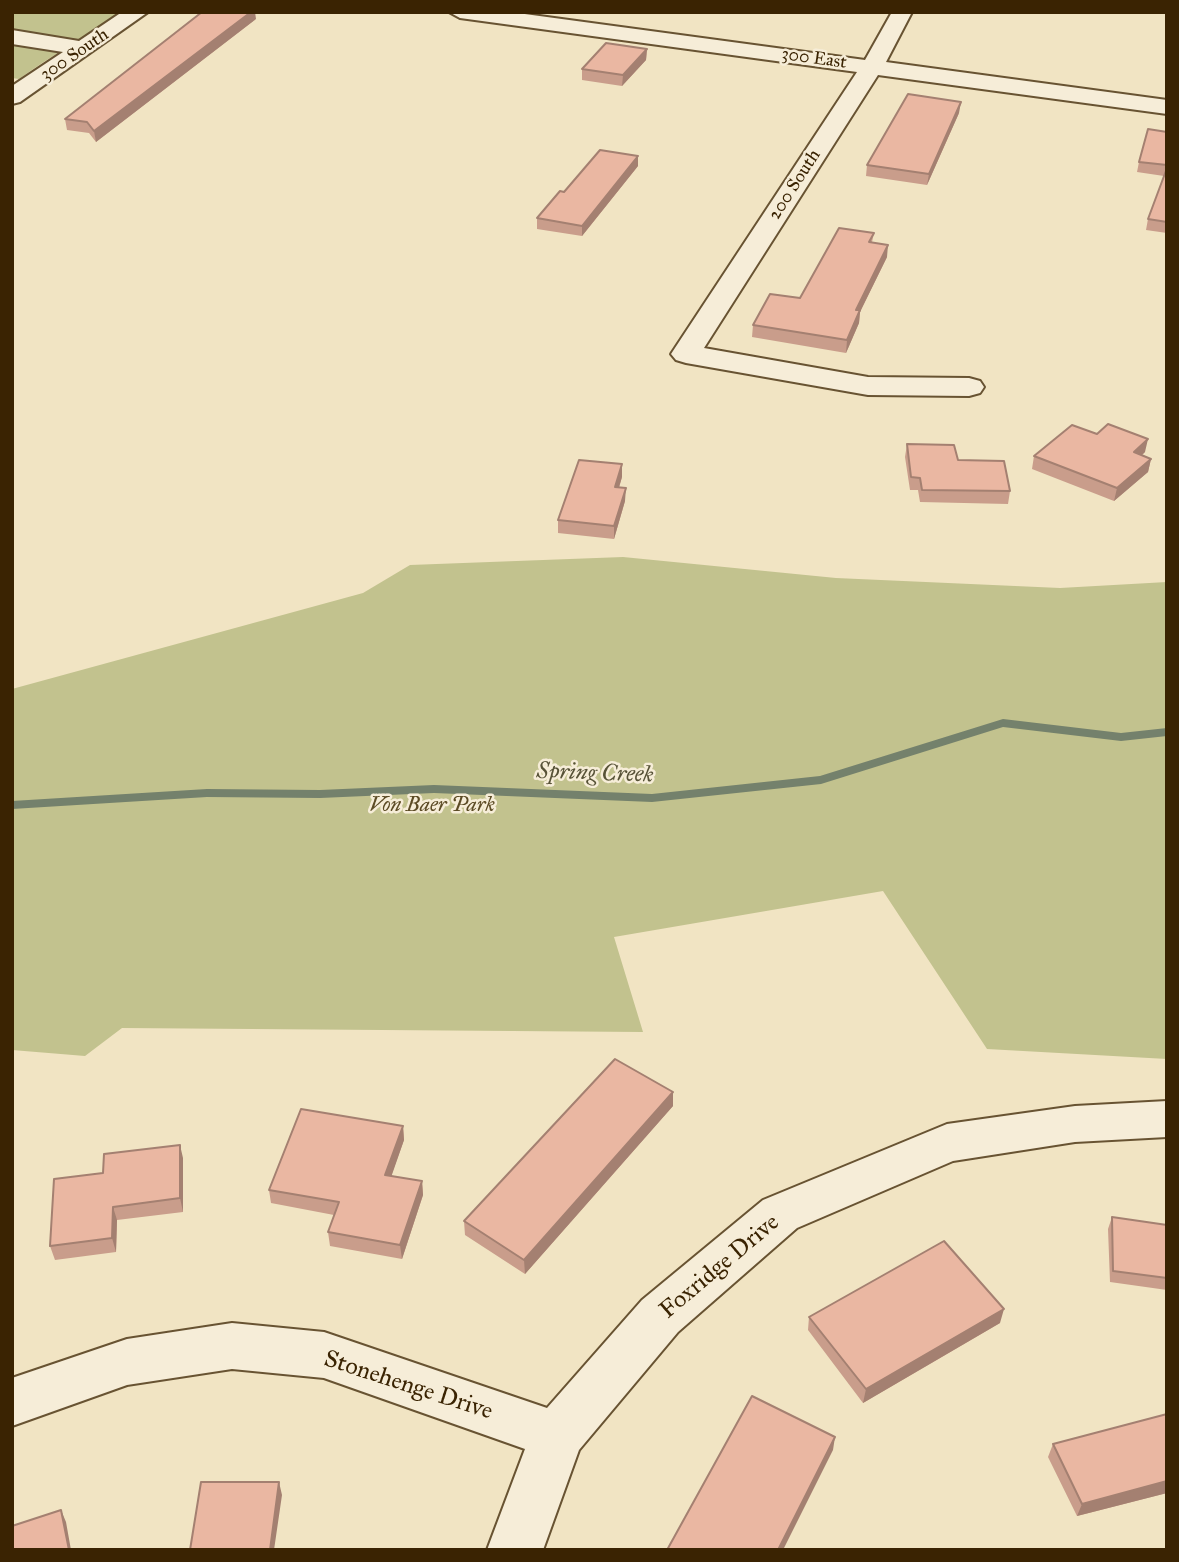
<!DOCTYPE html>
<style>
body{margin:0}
#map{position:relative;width:1179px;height:1562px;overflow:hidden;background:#f1e4c3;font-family:"IM FELL Great Primer",serif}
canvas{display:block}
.frame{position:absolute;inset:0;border:14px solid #3a2302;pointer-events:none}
</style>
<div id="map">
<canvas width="1179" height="1562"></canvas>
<div class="frame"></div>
</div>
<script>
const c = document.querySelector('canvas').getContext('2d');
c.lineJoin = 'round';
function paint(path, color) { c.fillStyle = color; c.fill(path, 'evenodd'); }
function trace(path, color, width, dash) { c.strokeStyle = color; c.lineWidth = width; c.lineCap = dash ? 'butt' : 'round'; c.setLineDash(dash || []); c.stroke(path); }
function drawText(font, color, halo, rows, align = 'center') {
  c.font = font + ' "IM FELL Great Primer",serif'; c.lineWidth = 5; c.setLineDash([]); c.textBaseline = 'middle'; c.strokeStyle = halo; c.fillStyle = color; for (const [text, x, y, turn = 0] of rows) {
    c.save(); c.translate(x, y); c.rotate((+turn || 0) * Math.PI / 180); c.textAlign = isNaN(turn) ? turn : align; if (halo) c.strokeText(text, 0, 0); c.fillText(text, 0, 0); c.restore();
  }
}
const green = new Path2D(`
 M12,12H125C89,35 53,54 19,79L12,78Z
 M623,557L836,578L1060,588L1167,582V1059L987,1049L883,891L614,937L643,1032L122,1028L85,1056L12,1050V689L363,593L410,565Z`);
const stream = new Path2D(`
 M1003,719L1121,733L1167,728V736L1121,741L1003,727L821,784L652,802L434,793L320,798L207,797L12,809V801L207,789L320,790L434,785L652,794L820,776Z`);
const minor = new Path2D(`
 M122,12H148L20,102L12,104V86L63,52L12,44V30L79,41Z
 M449,12H510L865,60L892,12H912L886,62L1167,100V114L878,75L704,348L868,377L969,378L980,381L984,387L980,393L969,396L868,395L686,363L676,360L671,354L857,72L460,18Z
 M1167,1101V1137L1075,1142L953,1161L797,1228L678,1332L579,1450L543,1550H487L525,1449L324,1378L232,1369L127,1385L12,1426V1378L127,1339L232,1323L324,1332L547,1408L642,1300L763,1200L947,1124L1075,1106Z`);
const wall = new Path2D(`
 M256,19L96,142L89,133L67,130L65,119Z
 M647,49L646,60L622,86L582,80V69Z
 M959,113L927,185L866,176L867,165Z
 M1167,132V233L1146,230L1148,219L1164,176L1137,172L1139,162Z
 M638,166L582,236L537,229V218L564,192Z
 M874,233L872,242L887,257L860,312L859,323L846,353L752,337L753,325L800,298Z
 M907,444L958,460L1010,491L1008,504L920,502L918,490H910L905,457Z
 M1145,452L1142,455L1151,459L1148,472L1114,501L1032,469L1034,456Z
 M622,477L619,488L625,501L614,539L558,533V520Z
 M673,1092V1106L525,1274L465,1235L464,1221Z
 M403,1126L404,1140L391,1176L422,1181L423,1195L402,1259L330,1246L328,1232L334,1215L271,1203L269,1190Z
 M183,1158V1212L117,1220L116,1252L55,1260L50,1246Z
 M1112,1217L1167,1225V1290L1110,1282L1108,1229Z
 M809,1317L1000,1323L863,1403L808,1330Z
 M1167,1414V1493L1077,1516L1048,1457L1053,1444Z`);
const shadedWall = new Path2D(`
 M251,12H255L256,19L96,142L94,131Z
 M647,49L646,60L622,86L623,75Z
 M961,102L959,113L927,185L929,174Z
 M638,156V166L582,236V226Z
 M888,245L887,257L860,312L859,323L846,353L847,340L856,310Z
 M1148,439L1145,452L1131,465L1134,452Z
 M1151,459L1148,472L1114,501L1117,488Z
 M622,464V477L615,500V487Z
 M626,488L625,501L614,539V526Z
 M673,1092V1106L525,1274L524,1260Z
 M403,1126L404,1140L387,1189L385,1175Z
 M180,1145L183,1158V1212L180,1198Z
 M422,1181L423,1195L402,1259L400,1245Z
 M113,1207L117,1220L116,1252L112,1238Z
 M1004,1309L1000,1323L863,1403L866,1389Z
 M835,1437L833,1450L783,1550H778Z
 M1167,1481V1493L1077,1516L1082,1504Z
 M279,1482L282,1495L274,1550H270Z
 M61,1510L66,1522L71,1550H69Z`);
const building = new Path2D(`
 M202,12H251L94,131L87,122L65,119Z
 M606,43L647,49L623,75L582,69Z
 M908,94L961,102L929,174L867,165Z
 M1148,129L1167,132V165L1139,162Z
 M600,150L638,156L582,226L537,218L560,191L564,192Z
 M1167,168V222L1148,219Z
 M839,228L874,233L869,242L888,245L856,310H860L847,340L753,325L770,294L800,298Z
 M1108,424L1148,439L1134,452L1151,459L1117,488L1034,456L1072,425L1097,434Z
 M907,444L954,445L958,460L1004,461L1010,491L922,490L920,478L911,477Z
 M579,460L622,464L615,487L626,488L614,526L558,520Z
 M615,1059L673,1092L524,1260L464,1221Z
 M301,1109L403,1126L385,1175L422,1181L400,1245L328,1232L339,1202L269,1190Z
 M180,1145V1198L113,1207L112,1238L50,1246L54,1179L103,1173L104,1154Z
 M1112,1217L1167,1225V1278L1113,1271Z
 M944,1241L1004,1309L866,1389L809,1317Z
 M752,1396L835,1437L778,1550H667Z
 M1167,1414V1481L1082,1504L1053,1444Z
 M201,1482H279L270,1550H190Z
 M61,1510L69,1550H12V1526Z`);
const farStreetnames = [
 ["300 South",75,55,-34],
 ["300 East",814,59,8],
 ["200 South",795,185,-57]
];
const parkNames = [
 ["Von Baer Park",432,806]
];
const waterNames = [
 ["Spring Creek",595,774,2]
];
const nearStreetnames = [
 ["Foxridge Drive",720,1267,-40],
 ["Stonehenge Drive",408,1386,18]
];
paint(green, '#c2c28e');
paint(stream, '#74816c');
trace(minor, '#685332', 4);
paint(minor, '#f6edd8');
paint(wall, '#c99d8b');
paint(shadedWall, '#a48071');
paint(building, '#eab7a2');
trace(building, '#a48071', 2);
drawText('18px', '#3a2302', '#f6edd8', farStreetnames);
drawText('italic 21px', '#5c4b25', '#f6edd8', parkNames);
drawText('italic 23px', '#575237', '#f6edd8', waterNames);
drawText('24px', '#3a2302', '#f6edd8', nearStreetnames);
</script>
